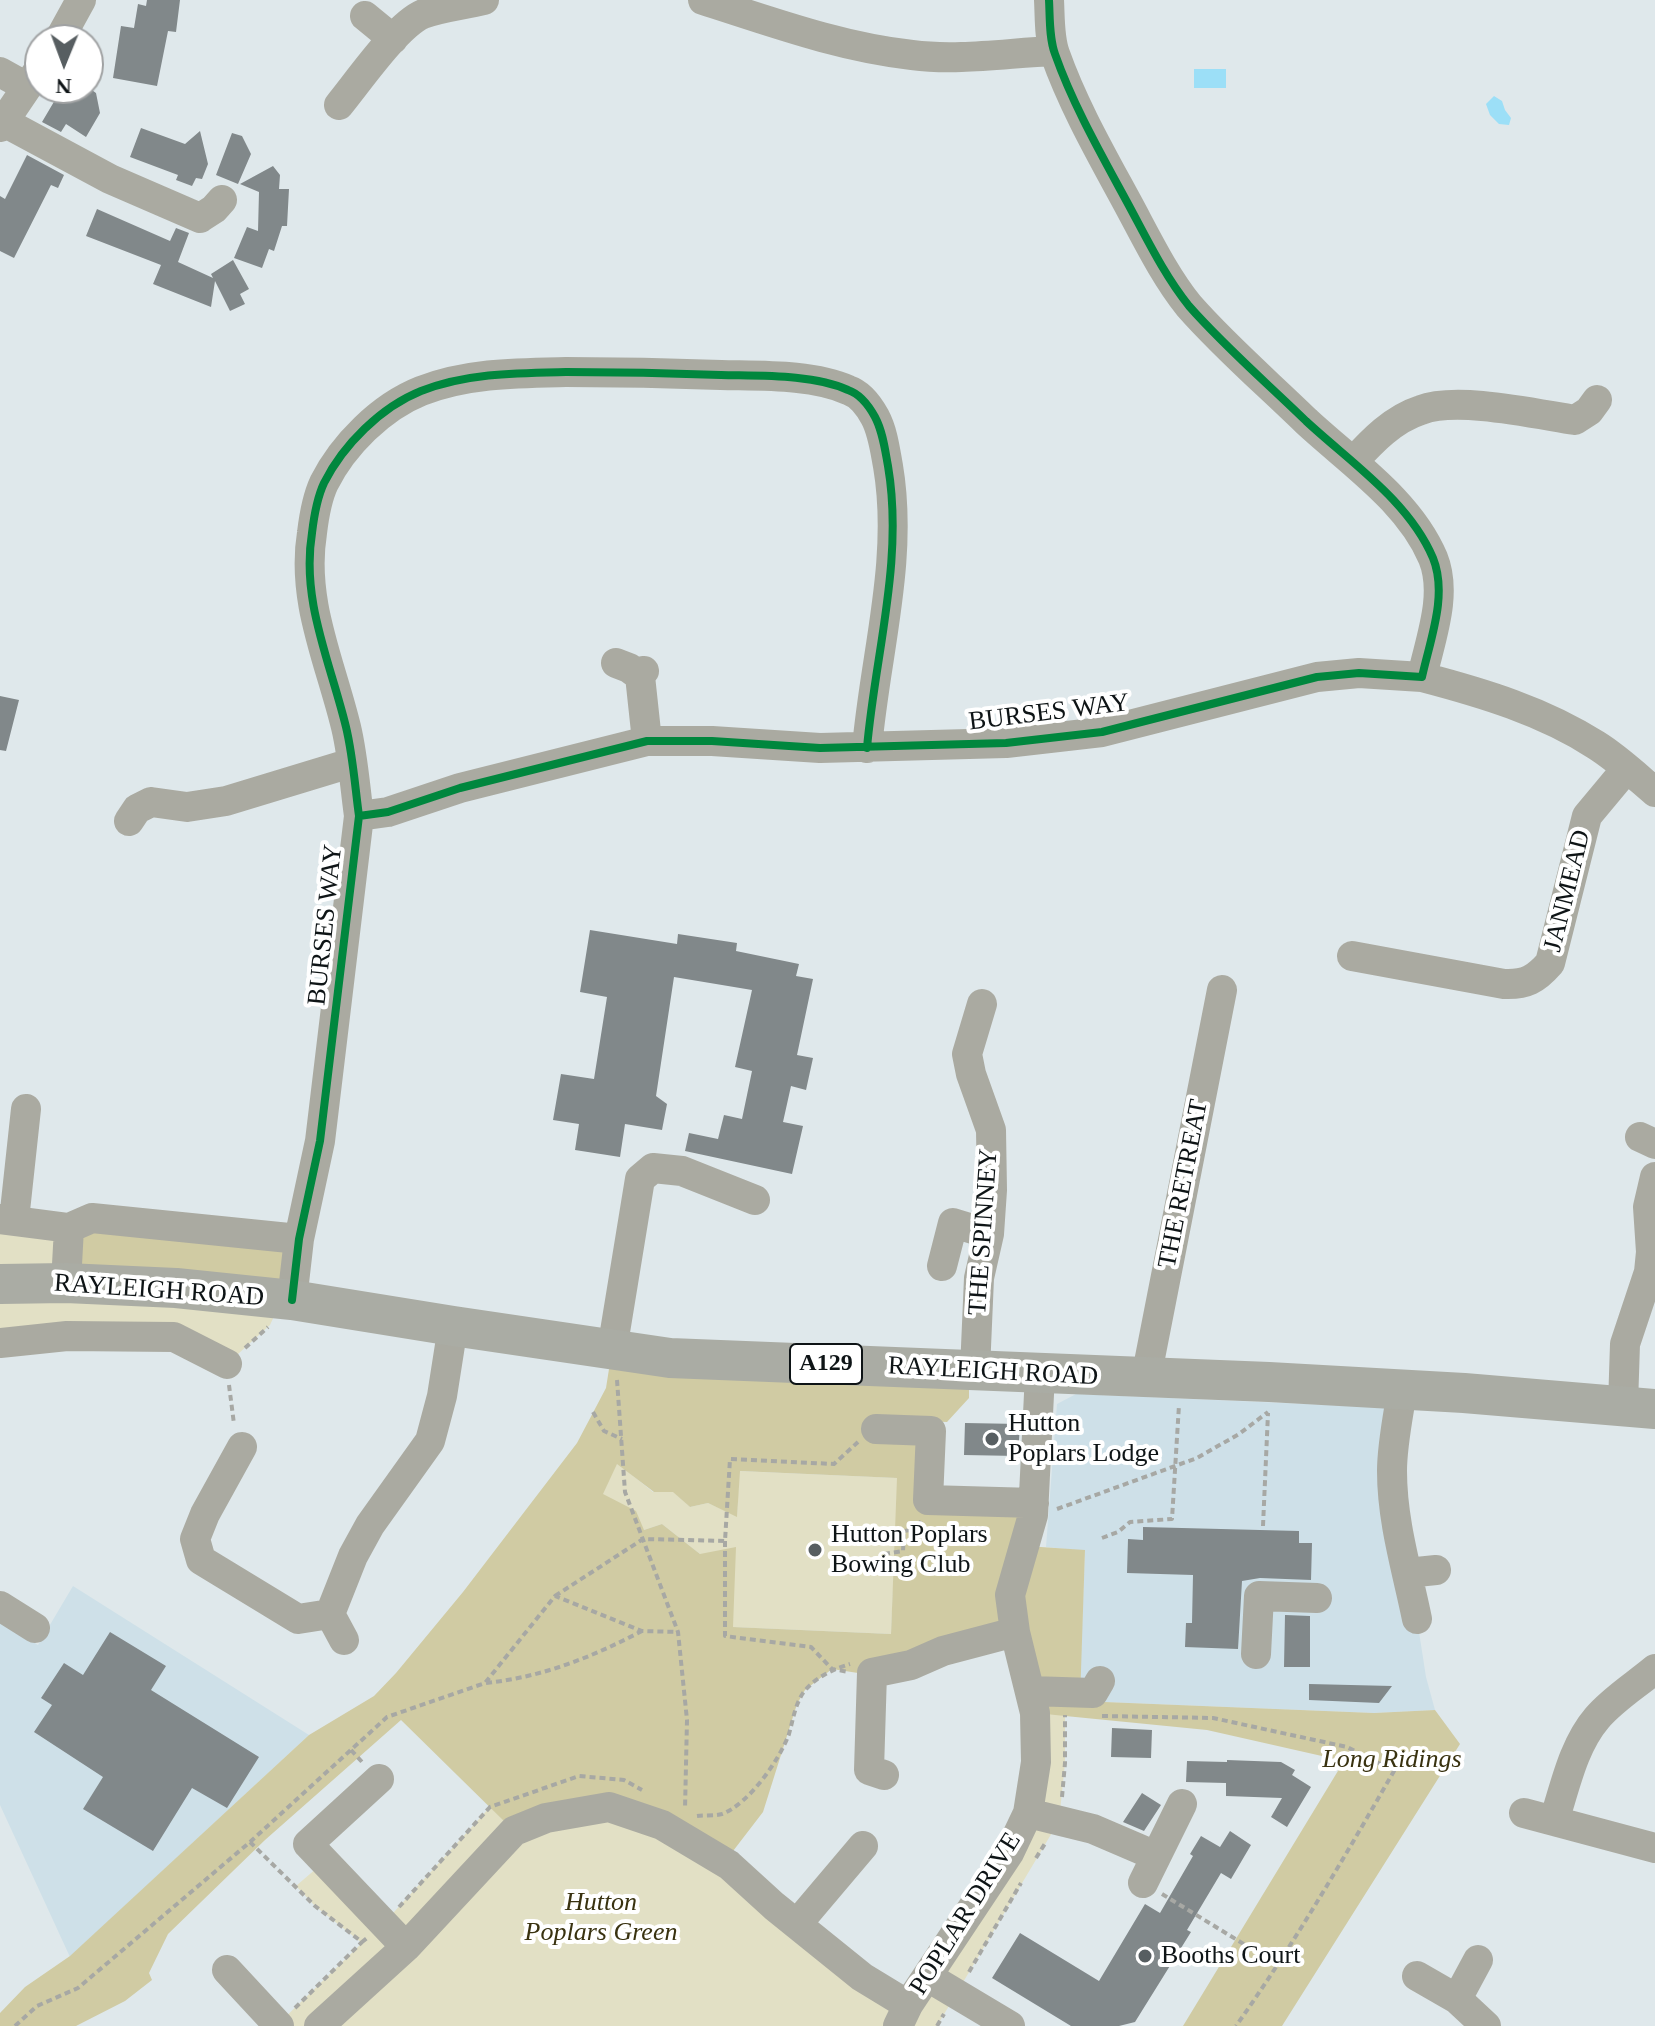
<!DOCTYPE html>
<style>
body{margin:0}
#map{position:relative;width:1655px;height:2026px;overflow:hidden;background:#dfe8eb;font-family:"Times New Roman",serif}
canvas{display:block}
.north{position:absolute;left:24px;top:24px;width:80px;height:80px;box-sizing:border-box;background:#fff;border:2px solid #9fa1a2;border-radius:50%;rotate:181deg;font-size:22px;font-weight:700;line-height:32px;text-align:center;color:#0e1416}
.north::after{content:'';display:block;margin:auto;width:28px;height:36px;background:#575e61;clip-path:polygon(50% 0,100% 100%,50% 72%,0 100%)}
</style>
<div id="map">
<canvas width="1655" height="2026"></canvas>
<div class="north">N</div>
</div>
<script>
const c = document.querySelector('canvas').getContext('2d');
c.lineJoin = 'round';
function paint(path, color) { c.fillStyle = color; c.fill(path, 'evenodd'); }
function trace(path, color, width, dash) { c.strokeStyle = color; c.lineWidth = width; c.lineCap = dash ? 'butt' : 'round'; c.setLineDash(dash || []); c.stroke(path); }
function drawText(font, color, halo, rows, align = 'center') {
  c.font = font + ' "Times New Roman",serif'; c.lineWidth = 8; c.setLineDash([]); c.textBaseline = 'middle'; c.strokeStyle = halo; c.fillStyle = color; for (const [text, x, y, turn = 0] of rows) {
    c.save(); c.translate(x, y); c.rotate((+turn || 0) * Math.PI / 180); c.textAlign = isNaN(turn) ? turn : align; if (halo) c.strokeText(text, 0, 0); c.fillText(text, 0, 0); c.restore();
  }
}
const built = new Path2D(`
 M1076,1394L1399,1408L1417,1619L1426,1677L1435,1710L1374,1713L1079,1701L1085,1551L1046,1547L1057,1404Z
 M73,1586L309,1735L70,1957L0,1805V1623L38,1645Z`);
const green = new Path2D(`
 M0,1219L282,1299L270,1325L227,1364L174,1337L0,1343Z
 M617,1463L653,1492H674L690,1507L708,1503L737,1516L739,1471L898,1478L891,1634L732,1627L700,1554L662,1524L644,1530L602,1494Z
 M1035,1713L1065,1715V1763L1059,1821L937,2026H276L362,1943L315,1906L296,1886L325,1861L384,1923L490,1807L514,1831L546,1818L662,1825L898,1998L1009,1853Z`);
const forest = new Path2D(`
 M69,1228L299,1239L292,1300L66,1283Z
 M612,1350L969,1385V1398L947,1422L921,1421L918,1502L1033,1515L1026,1546L1085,1550L1080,1701L1374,1713L1435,1710L1460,1744L1282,2026H1183L1344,1761L1207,1730L1035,1713L1015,1632L858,1673L832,1669L805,1690L797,1704L763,1812L730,1855L609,1807L514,1831L401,1720L265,1840L168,1934L149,1973L152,1980L125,2001L76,2026H0V2013L25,1987L70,1956L309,1735L374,1696L396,1673L463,1592L577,1443L606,1388ZM617,1464L654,1492H673L690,1507L708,1503L737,1517L740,1471L897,1478L891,1634L733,1627L736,1547L700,1554L662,1524L644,1530L636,1511L603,1494Z`);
const water = new Path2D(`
 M1194,69H1226V88H1194Z
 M1494,96L1502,101L1505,110L1511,118L1509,125L1499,124L1490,115L1486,104Z`);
const building = new Path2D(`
 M147,0H180L176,32L168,31L157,86L113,78L121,26L134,28L138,4L146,6Z
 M59,88H89L96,93L100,113L86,137L66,124L61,132L42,122L55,100L53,98Z
 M141,128L185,144L200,131L208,164L202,179L196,178L192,186L176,180L178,175L130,157Z
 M232,133L242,136L251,154L238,184L216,175Z
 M27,155L64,175L58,188L51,185L14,258L0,251V196L5,199Z
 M273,166L280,175L279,189H289L287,226H282L274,251L269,249L262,268L234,258L247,227L258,231L259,192L240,184Z
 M97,209L170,241L176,228L189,233L178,262L213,278L211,274L233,260L249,289L240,294L245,304L230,311L215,281L211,307L153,284L161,265L86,236Z
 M0,696L19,700L6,751L0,750Z
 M590,930L677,944L678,934L737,943L736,951L799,964L796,976L813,979L797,1055L813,1058L806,1090L791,1086L783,1122L803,1126L792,1174L685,1151L689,1133L718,1139L724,1115L742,1119L752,1071L735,1067L752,990L674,977L656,1096L667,1104L662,1130L625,1124L620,1157L575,1150L579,1124L553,1120L561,1074L594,1079L607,997L580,992Z
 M965,1423L1020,1424L1018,1456L964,1455Z
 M1143,1527L1299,1531V1543H1312L1311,1580L1260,1578L1242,1581L1238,1649L1185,1647L1186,1623H1192L1193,1575L1127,1573L1128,1539L1143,1540Z
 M1285,1615L1310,1616V1667H1284Z
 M110,1632L166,1666L151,1690L259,1757L227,1808L192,1788L153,1851L83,1809L103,1777L34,1732L52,1705L41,1698L64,1663L83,1675Z
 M1309,1684L1392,1686L1379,1703L1309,1700Z
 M1112,1728L1152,1730L1151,1758L1111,1757Z
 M1227,1760L1281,1762L1295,1770L1292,1775L1311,1787L1287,1827L1271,1817L1282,1798L1226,1796V1783L1186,1782L1187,1761L1227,1762Z
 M1142,1793L1161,1805L1144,1831L1123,1822Z
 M1230,1831L1251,1845L1231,1879L1221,1873L1187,1930L1191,1932L1135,2022L1119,2026H1071L992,1978L1020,1933L1099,1981L1145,1904L1160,1913L1193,1856L1190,1854L1201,1836L1220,1847Z`);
const path = new Path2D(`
 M245,1348L268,1327
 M617,1380L625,1492L678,1632L687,1720L685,1809
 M229,1385L234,1424
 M593,1412L604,1431L622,1439
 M1057,1509L1197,1458L1239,1434L1268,1412
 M1263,1526L1268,1413
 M1102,1538L1118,1532L1130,1522L1172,1519L1179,1405
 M725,1541V1636L811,1647L832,1669L849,1672
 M884,1554L903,1551L904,1531L917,1529L921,1521
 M555,1596L643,1539L725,1541L730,1459L834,1464L858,1442
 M486,1683C543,1677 592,1657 642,1631
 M1102,1716L1213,1718L1347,1747L1394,1771C1344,1858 1294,1944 1236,2026
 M351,1750L363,1763
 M1062,1797L1065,1763V1715
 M697,1816C705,1815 715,1816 722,1814C749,1804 780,1759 789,1734C793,1720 795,1705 803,1693C814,1678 833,1669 850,1664
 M250,1842L387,1717L485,1683L555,1596L642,1631L678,1632
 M1036,1858L1046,1842
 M1162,1894L1278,1965
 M399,1907L490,1807L579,1776L624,1780L642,1790
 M969,1972L1021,1883
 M295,2008L362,1942
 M15,2026L37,2006L78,1988L250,1842L315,1906L362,1942L367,1938
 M937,2026L944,2014`);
const minor = new Path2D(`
 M703,0C772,22 840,47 912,55C958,61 1007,53 1054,51
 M365,16L393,39
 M59,40L81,0
 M0,72L27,87
 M339,105C358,82 397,25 423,14C442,7 464,5 484,0
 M4,122L110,179L200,218
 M0,127L40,68
 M200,218L214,209L222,200
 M1353,462C1372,441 1393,419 1421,410C1457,396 1536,414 1575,420L1589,411L1597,400
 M616,663L629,668L640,676
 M644,671L640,676L647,741
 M1422,677C1483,693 1543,711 1596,745C1617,758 1636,776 1655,792
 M151,802L187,807L226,801L351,763
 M359,816C355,787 353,756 346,727C330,661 301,601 312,533C314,516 317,498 324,483C343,445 381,407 421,391C467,373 517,373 566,372C618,372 669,373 721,375C759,376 813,374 848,390C860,394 869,406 875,417C883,432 885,450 888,466C904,560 875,655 867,748
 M129,821L137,809L151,802
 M1352,956L1504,984C1526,985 1536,979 1550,963L1587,816L1627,768
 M1640,1137L1655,1144
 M0,1219L69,1228
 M14,1220L26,1109
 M942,1266L953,1223L989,1234
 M66,1283L69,1228L92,1218L299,1239
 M292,1300L299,1239L320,1141L359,816L388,812L460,788L647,741H712L820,748L1006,743L1102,732L1317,677L1359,673L1422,677C1430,640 1448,595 1433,558C1409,501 1350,462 1306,421C1267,383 1225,347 1189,306C1164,275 1146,237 1127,202C1101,154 1073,105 1055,54C1049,38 1050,17 1049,0
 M0,1343L67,1336L174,1337L227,1364
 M612,1350L640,1179L653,1168L682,1171L755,1200
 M975,1370L979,1278L989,1234L992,1190L991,1130L971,1074L967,1054L982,1004
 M1146,1378L1222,990
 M1402,1391C1398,1417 1392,1445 1392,1471C1392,1522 1407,1570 1417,1619
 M1623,1405L1625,1344L1649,1272L1651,1252L1648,1207L1655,1177
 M876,1429L931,1431L928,1500L1034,1503
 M242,1447L205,1514L195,1539L201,1560L298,1619L330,1614
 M1407,1573L1436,1570
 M0,1606L35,1628
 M344,1640L330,1614L353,1556L370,1525L430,1441L442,1396L453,1326
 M1256,1654L1259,1596L1317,1598
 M1030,1691L1093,1693L1100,1681
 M884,1775L869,1770L872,1673L911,1665L943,1651L1015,1632
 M379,1779L308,1844L406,1947
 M1028,1813L1093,1829L1156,1856
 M1524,1813L1655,1848
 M1554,1821C1565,1787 1573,1746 1597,1718C1613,1699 1636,1685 1655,1669
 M1143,1883L1182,1804
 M797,1924L863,1846
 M227,1970L279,2026
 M1417,1976L1457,1999L1486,2026
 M928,1977L1010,2026
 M1457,1999L1478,1960
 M319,2026L406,1947L514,1831L546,1818L609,1807L662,1825L729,1865L774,1906L862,1977L908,2005
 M898,2026L908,2005L1009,1853L1028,1813L1036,1762L1035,1713L1015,1632L1010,1595L1033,1515L1040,1374`);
const major = new Path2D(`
 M0,1284L66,1283L176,1288L292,1300L453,1326L670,1358L1269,1382L1464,1393L1655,1409`);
const cycleway = new Path2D(`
 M359,816C355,787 353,756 346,727C330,661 301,601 312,533C314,516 317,498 324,483C343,445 381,407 421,391C467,373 517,373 566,372C618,372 669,373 721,375C759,376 813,374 848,390C860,394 869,406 875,417C883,432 885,450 888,466C904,560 875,655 867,748
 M292,1300L299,1239L320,1141L359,816L388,812L460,788L647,741H712L820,748L1006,743L1102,732L1317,677L1359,673L1422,677C1430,640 1448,595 1433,558C1409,501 1350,462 1306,421C1267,383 1225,347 1189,306C1164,275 1146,237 1127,202C1101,154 1073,105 1055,54C1049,38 1050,17 1049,0`);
const markers = [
 [992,1439,8,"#575e61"],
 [815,1550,8,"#575e61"],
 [1145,1956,8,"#575e61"]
];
const shields = [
 [826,1364,72]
];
const shieldNames = [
 ["A129",826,1364]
];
const streetNames = [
 ["BURSES WAY",1049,713,-7],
 ["JANMEAD",1568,891,-76],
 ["BURSES WAY",326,925,-84],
 ["THE RETREAT",1184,1184,-79],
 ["THE SPINNEY",984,1232,-86],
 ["RAYLEIGH ROAD",159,1291,4],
 ["RAYLEIGH ROAD",993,1372,3],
 ["POPLAR DRIVE",966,1914,-58]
];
const poiNames = [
 ["Hutton",1008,1424],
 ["Poplars Lodge",1008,1454],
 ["Hutton Poplars",831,1535],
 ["Bowing Club",831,1565],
 ["Booths Court",1161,1956]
];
const parkNames = [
 ["Long Ridings",1392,1760],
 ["Hutton",601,1903],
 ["Poplars Green",601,1933]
];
paint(built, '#cee0e8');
paint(green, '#e2e0c5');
paint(forest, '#d0cba3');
paint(water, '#9cdff7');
paint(building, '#81888a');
trace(path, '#a7a8a4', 4, [6, 4]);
trace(minor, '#aaaaa1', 30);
trace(major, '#aaaca4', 40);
trace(cycleway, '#00873e', 8);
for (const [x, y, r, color] of markers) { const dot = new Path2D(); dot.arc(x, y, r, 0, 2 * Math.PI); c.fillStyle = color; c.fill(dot); trace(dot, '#fff', 3); }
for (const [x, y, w] of shields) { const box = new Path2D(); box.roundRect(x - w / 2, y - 20, w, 40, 6); c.fillStyle = '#fff'; c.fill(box); trace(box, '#0e1416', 2); }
drawText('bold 24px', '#0e1416', null, shieldNames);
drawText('26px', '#0e1416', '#fff', streetNames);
drawText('26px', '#0e1416', '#fff', poiNames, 'left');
drawText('italic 26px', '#393210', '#fff', parkNames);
</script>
